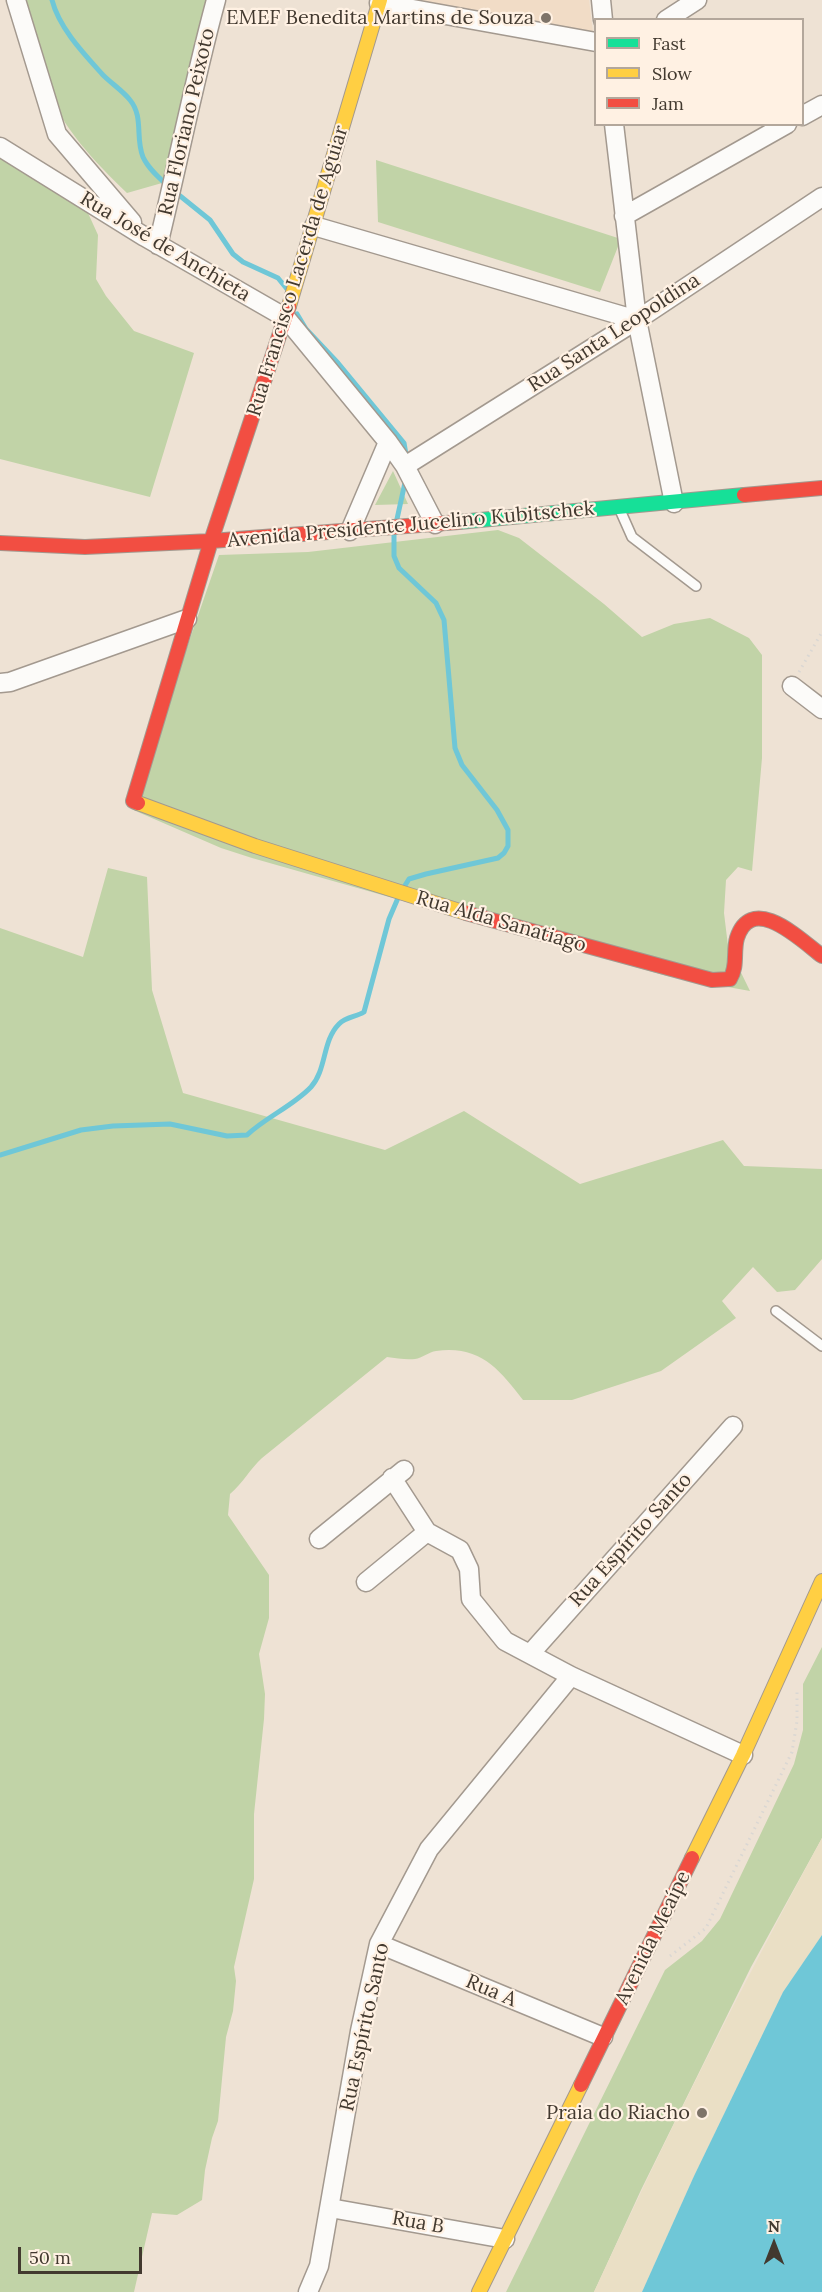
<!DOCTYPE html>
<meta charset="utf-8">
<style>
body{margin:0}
#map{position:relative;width:822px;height:2292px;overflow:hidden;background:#eee2d4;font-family:Lora,serif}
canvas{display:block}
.legend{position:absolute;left:594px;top:18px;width:210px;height:108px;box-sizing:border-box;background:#fff1e3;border:2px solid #b3a79b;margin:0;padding:8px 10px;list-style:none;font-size:18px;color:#42392f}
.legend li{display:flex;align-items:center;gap:12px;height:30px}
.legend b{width:30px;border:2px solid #b3a79b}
.north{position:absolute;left:744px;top:2214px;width:60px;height:60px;-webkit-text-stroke:4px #fff1e3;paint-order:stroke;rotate:0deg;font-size:16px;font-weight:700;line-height:24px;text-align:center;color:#42392f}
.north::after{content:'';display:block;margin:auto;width:21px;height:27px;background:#42392f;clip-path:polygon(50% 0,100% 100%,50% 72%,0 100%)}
.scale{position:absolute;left:18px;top:2247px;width:124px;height:27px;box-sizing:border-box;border:3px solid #42392f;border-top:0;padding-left:8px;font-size:18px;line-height:21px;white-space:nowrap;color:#42392f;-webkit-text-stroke:4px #fff1e3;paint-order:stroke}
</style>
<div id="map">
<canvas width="822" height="2292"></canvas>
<ul class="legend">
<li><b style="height:8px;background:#16e098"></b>Fast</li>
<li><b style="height:8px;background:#ffcf43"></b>Slow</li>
<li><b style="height:8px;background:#f24e42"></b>Jam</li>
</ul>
<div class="north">N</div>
<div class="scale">50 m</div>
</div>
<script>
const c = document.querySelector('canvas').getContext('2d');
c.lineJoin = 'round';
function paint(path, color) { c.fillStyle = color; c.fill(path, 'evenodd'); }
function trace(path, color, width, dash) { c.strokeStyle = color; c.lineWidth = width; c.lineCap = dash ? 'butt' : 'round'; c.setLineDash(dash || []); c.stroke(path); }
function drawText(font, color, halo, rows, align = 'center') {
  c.font = font + ' Lora,serif'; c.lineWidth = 4.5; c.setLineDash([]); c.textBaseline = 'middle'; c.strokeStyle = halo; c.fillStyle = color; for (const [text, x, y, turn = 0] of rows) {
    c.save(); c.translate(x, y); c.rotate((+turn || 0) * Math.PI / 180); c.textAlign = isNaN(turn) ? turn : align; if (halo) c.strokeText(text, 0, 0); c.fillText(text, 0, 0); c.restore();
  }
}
const built = new Path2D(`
 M396,0H589L593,33Z`);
const green = new Path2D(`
 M22,0H208L169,181L127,193C94,161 63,129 46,86C36,58 30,28 22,0Z
 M0,138L78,191L98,235L96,279L106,296L134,331L194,353L150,497L0,459Z
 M376,160L621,239L600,292L378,222Z
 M393,471L408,504L375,505Z
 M498,530L519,538L604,604L642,637L674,624L710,618L749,638L762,655V758L752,871L738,867L726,880L724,913L728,946L750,991L667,976L252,858L221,848L131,809L219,555L308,552Z
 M108,868L147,877L152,990L183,1093L385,1150L464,1111L580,1184L723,1140L744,1166L822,1169V1259L795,1290L777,1292L753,1267L722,1301L736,1318L661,1371L572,1400H523C499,1369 480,1345 436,1351C429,1352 422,1358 415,1359C406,1360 396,1358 387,1357L262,1458C250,1469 243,1483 230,1494L228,1515L269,1575V1618L259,1654L265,1694L264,1719L254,1814V1879L234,1967L236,1981L233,2011L226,2037L218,2121L212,2138L205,2170L202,2200L177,2215L152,2213L134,2292H0V928L83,957Z
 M822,1647V1838L751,1967L641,2190L594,2292H506L665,1970L702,1941L720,1919L794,1764L803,1730V1684Z`);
const sand = new Path2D(`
 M822,1838V1935L783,1992L694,2176L642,2292H594C665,2138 741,1987 822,1838Z`);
const water = new Path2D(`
 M822,1935V2292H642L694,2176L783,1992Z`);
const stream = new Path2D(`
 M52,0C59,28 84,54 103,75C112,84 123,91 130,100C144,117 135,138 143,157C148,168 158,177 167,185
 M174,191L210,220L233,254L243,262L278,278L287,289
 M297,314L306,329L338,363L404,443L407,460
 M397,519L406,478
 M394,534V556L399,568L436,603L444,620L455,748L462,765L497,810L508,830V846L504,853L498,858L426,874L409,879L404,887
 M0,1155L81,1130L113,1126L170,1124L227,1136L247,1135C266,1117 293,1106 311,1087C327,1069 322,1041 339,1024C346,1017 356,1017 364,1012L389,919L398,898`);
const path = new Path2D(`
 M799,672L822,632
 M670,1956L706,1928L792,1752L797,1721V1692`);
const lane = new Path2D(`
 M620,510L632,537L696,586
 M776,1311L822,1346`);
const street = new Path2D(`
 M16,0L57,134L132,222
 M601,0L603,20
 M379,3L596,42
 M666,20L697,0
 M802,116L822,105
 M614,124L637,320L674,503
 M0,147L145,237L286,318L388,442L405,466L435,524
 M624,216L787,124
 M314,226L637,320
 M158,245C178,163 194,81 216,0
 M405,466L637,320L822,197
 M350,531L388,442
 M0,683L10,682L187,619
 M792,686L822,709
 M392,1478L427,1532L460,1550L469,1569L471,1599L505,1641L571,1676L743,1755
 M319,1539L404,1470
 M366,1582L427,1532
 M530,1654L733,1426
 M379,1944L603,2037
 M330,2208L505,2239
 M308,2292L319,2266L360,2031L379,1944L429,1849L571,1676`);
const fast = new Path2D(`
 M459,522L744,495`);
const slow = new Path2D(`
 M289,306L380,0
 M138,803L255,846L466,913
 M692,1858L743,1755L822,1581
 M479,2292L581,2085`);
const jam = new Path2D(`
 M744,495L822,488
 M0,543L85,547L211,541L459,522
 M138,803L133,801L211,541L289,306
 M466,913L712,980L730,979C738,966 733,952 737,938C752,892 801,940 822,956
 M581,2085L692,1858`);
const markers = [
 [546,18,6,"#7e7469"],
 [702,2113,6,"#7e7469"]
];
const poiNames = [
 ["EMEF Benedita Martins de Souza",534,18],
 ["Praia do Riacho",690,2113]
];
const streetNames = [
 ["Rua Floriano Peixoto",187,122,-77],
 ["Rua José de Anchieta",165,247,31],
 ["Rua Francisco Lacerda de Aguiar",298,271,-73],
 ["Rua Santa Leopoldina",614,333,-33],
 ["Avenida Presidente Jucelino Kubitschek",411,525,-5],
 ["Rua Alda Sanatiago",501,922,16],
 ["Rua Espírito Santo",631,1540,-48],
 ["Avenida Meaípe",653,1938,-64],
 ["Rua A",491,1991,23],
 ["Rua Espírito Santo",365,2027,-78],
 ["Rua B",418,2223,10]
];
paint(built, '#f1dcc6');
paint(green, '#c1d3a7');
paint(sand, '#eadfc5');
paint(water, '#6fc7d7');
trace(stream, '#6fc7d7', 5);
trace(lane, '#a3998f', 12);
trace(street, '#a3998f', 21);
trace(fast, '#a3998f', 16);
trace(slow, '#a3998f', 16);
trace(jam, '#a3998f', 16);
trace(path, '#dad7d3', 3, [1.5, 4.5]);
trace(lane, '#fcfbf9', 9);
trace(street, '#fcfbf9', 18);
trace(fast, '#16e098', 14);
trace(slow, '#ffcf43', 14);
trace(jam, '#f24e42', 14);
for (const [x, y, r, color] of markers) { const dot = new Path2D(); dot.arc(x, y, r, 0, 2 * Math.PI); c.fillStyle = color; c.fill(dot); trace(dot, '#fff1e3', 2); }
drawText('20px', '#42392f', '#fff1e3', poiNames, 'right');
drawText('20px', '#42392f', '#fff1e3', streetNames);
</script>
